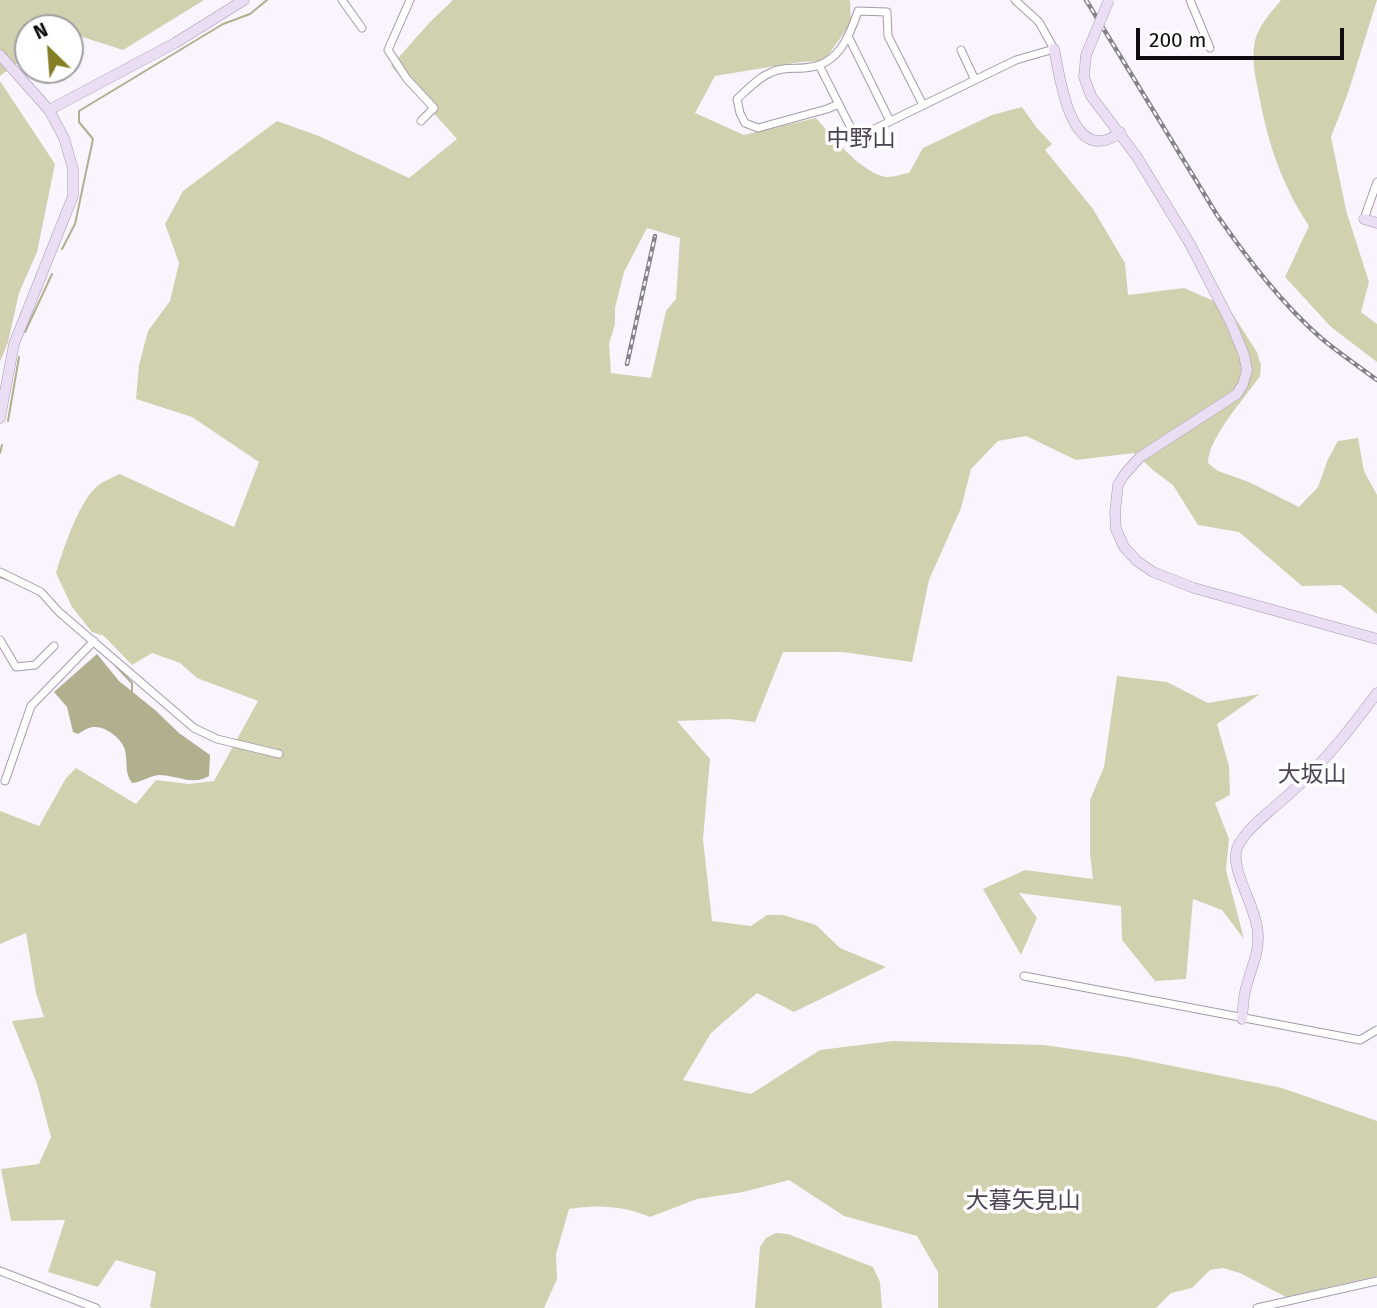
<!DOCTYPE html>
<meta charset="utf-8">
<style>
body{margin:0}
#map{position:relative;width:1377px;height:1308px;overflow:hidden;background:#f9f4fe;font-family:"Fira Sans",sans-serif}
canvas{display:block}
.north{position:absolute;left:14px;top:14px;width:70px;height:70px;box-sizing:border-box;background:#fff;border:2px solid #9f9ea0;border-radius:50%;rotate:335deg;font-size:19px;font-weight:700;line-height:28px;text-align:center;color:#0f0c11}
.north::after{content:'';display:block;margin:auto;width:24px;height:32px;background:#847f26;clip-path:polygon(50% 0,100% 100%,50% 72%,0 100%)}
.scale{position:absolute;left:1136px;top:28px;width:208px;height:32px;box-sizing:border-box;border:4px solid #0f0c11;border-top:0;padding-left:9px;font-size:21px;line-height:24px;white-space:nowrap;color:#0f0c11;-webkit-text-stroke:5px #fff;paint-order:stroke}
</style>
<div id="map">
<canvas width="1377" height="1308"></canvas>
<div class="north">N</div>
<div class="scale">200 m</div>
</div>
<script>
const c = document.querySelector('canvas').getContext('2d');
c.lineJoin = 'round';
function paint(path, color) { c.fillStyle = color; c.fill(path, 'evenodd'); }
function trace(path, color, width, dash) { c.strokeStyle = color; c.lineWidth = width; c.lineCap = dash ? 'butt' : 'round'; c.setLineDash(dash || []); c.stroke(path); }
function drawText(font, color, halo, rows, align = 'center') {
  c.font = font + ' "Fira Sans","Noto Sans JP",sans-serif'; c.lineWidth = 7; c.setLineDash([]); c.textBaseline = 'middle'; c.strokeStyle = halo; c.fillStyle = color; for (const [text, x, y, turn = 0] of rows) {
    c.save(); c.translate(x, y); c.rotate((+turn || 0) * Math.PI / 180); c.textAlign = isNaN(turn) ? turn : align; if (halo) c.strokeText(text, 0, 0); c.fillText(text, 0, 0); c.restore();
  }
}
const green = new Path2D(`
 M0,0H204L123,50L70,33V28H28V55L0,76Z
 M453,0H850L851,23L824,61L800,62L715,76L695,113L744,135L816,118C831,135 863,175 887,177C894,177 902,174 909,173L923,148L992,115L1022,107L1036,127L1052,144L1045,150L1093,209L1125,263L1128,295L1184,288L1228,307L1257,352L1261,365L1260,376C1245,398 1208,438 1208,463L1218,471L1249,482L1299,507L1318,487L1328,459L1338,441L1358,438L1364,471L1377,495V614L1341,585L1302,586L1239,532L1198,525L1173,485L1154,471L1134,453L1076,460L1026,436L998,441L971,469L961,508L929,580L912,662L843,652H783L755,722L729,719L677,721L710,759L703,839L712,921L751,926L767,915H783L816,925L840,948L886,967L794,1012L757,993L711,1033L683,1080L751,1094L820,1050L893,1041L1044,1045L1128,1057L1282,1088L1377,1121V1276L1286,1297L1240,1273L1223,1268L1210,1270L1192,1288L1171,1293L1156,1308H938V1272L917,1236L844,1216L789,1180L743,1192L697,1199L650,1217C625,1206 596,1204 569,1209L556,1254L557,1279L544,1308H154L150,1307L156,1272L116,1260L98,1287L48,1272L65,1220L11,1221L1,1169L39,1164L51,1137L37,1084L12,1021L44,1017L36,993L26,933L0,944V811L39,826L66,778L76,768L136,804L156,780L189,784L214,781L258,701L197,678L180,663L152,653L132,665L104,636L92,632L72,607L56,573C63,550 80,497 100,484C106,480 113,477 120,474L234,527L259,462L192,417L136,399L139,365L148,331L170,301L179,263L165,224L183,191L277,121L319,136L409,178L457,139L391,66L430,22ZM647,228L680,238L676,299L666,311L651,378L611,373L609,344L615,324V308L624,272Z
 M1281,0H1377L1348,93L1331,137L1346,210L1369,282L1361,312L1377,324V362L1331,327L1285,277L1309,226C1282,185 1268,144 1259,95C1256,80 1252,63 1254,47C1256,28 1270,14 1281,0Z
 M0,81L55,164L37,252L19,293L8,342L0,362Z
 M1117,676L1167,682L1208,703L1260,694L1217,724L1229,766L1230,795L1215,803L1229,839L1226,870L1244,939L1222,910L1193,899L1186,979L1155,981L1122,940L1121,906L1019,893L1037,918L1021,955L983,889L1025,870L1093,879L1090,854V800L1104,767Z
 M776,1233L788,1234L873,1267L880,1282L882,1308H755L760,1247L766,1238Z`);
const water = new Path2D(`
 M97,654L119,681L155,710L179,733L210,755L209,776C193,786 176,775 159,775C149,776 142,782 132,783C124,772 128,763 125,750C122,739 106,726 94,727C88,727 83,731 78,734L73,732L67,707L54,692Z`);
const stream = new Path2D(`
 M62,249L75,224L93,139L79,122V111L223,24L250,14L267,0
 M25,332L52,274
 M8,421L19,357
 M0,453L2,445
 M0,577L14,582
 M114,664L132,683V693`);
const street = new Path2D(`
 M342,0L362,28
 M410,0L388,50L407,79L434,108L421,121
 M1190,0L1210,48
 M849,38L890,121
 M961,50L975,80
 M819,65L856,138L1016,60L1054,49L1039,22L1015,0
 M839,104L827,109L758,128L745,123L740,113L737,99C748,89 759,77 772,72C785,66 798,70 811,67C839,63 850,35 858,11L887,12L888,36L923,105
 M1364,219L1377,182
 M0,572L41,592L59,612L194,728L217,739L279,754
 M0,640L16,667L35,665L54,646
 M5,781L31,706L94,641
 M1024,976L1360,1040L1377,1030
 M0,1271L96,1308
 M1257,1308L1377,1281`);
const secondary = new Path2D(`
 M1054,49C1059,72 1068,151 1106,140C1111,139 1116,135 1120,132
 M0,55L49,110L64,138L73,169V196L14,344L0,418
 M1086,55L1084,77L1091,96L1137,157L1190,244L1231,323L1244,355L1247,370L1243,384L1237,394L1140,457L1124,475L1118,485L1115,512L1116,529L1124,547L1137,561L1153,572L1194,588L1377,639
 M49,110L175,43L244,0
 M1364,219L1377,223
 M1242,1019C1243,1010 1243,1000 1245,992C1249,972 1259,956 1258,935C1257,908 1233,875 1236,853C1238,837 1262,818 1273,808C1314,775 1346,735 1377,693`);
const rail = new Path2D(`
 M1086,0L1217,215C1247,258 1281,303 1321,338C1339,353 1358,366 1377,380
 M627,364L655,236`);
const secondaryBridge = new Path2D(`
 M1086,55L1109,0`);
const quarterNames = [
 ["中野山",861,140],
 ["大坂山",1312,776],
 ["大暮矢見山",1023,1202]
];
paint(green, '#d2d1af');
paint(water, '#b1af8e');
trace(stream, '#b1af8e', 2);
trace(street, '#a49bab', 9);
trace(secondary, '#a49bab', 11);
trace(street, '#fff', 7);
trace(secondary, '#eaddf4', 10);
trace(rail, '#86828a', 4.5);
trace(rail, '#fff', 2, [5]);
trace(secondaryBridge, '#a49bab', 11, []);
trace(secondaryBridge, '#eaddf4', 10);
drawText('23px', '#4c4452', '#fff', quarterNames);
</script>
